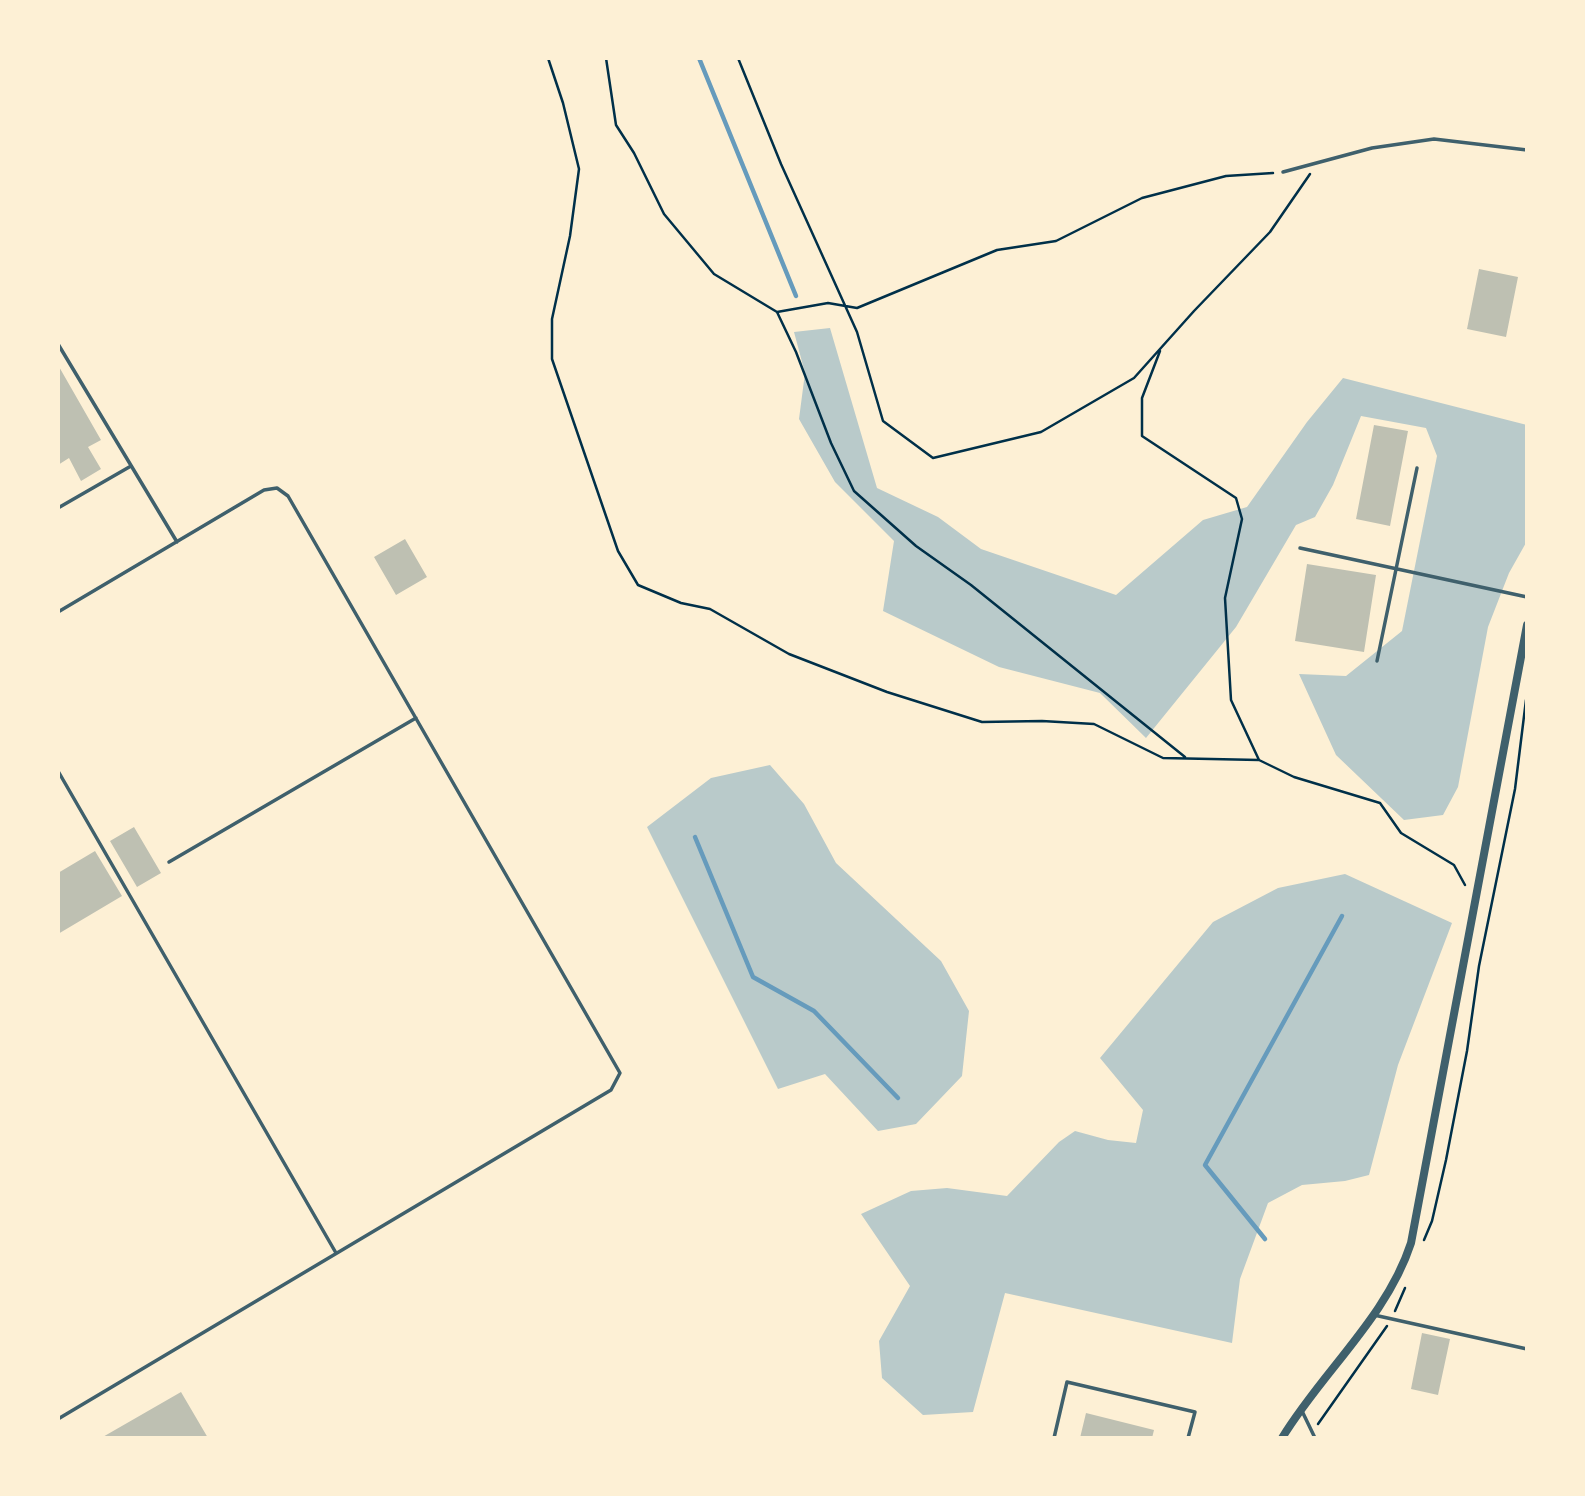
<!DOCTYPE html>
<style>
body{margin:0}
#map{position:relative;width:1585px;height:1496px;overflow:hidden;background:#fdf0d5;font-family:"PT Sans",sans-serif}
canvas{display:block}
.frame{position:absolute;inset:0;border:60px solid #fdf0d5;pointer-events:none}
</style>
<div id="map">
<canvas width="1585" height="1496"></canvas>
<div class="frame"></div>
</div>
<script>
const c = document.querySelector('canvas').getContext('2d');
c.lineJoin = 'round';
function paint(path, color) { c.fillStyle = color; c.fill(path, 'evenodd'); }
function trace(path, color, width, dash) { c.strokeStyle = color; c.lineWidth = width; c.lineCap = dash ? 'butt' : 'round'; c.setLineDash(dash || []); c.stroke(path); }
const green = new Path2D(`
 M830,328L877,488L938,517L981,549L1116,595L1203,520L1247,507L1307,422L1343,378L1527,425V541L1509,573L1488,627L1458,787L1443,815L1404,820L1336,755L1299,674L1346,676L1402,631L1437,456L1426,428L1361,416L1333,485L1315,517L1296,525L1236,627L1146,738L1100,693L999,667L883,611L894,541L835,482L799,419L805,373L794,332Z
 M770,765L804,804L836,863L941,961L969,1011L962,1076L916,1124L878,1131L825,1074L778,1089L647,827L711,778Z
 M1345,874L1452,923L1398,1065L1369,1175L1345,1181L1302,1185L1268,1203L1240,1279L1232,1343L1005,1293L973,1412L923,1415L882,1378L879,1341L910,1286L861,1214L911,1191L947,1188L1007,1196L1059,1142L1075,1131L1108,1140L1136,1143L1143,1110L1100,1058L1213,922L1278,888Z`);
const stream = new Path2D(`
 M699,58L796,296
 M695,837L753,977L814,1011L898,1098
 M1265,1239L1205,1165L1342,916`);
const building = new Path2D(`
 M1479,269L1518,277L1506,337L1467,329Z
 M58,365L101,440L88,447L101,469L81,481L69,458L58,465Z
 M1374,425L1408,431L1390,526L1356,519Z
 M405,539L427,577L396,595L374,557Z
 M1307,564L1376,575L1364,652L1295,641Z
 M134,827L161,873L137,887L110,841Z
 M95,851L122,896L58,934V873Z
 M1422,1333L1450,1339L1438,1395L1411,1389Z
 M181,1392L208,1438H101Z
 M1086,1413L1154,1430L1152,1438H1080Z`);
const path = new Path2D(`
 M548,58L563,103L579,169L570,236L552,319V359L618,551L638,585L681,603L710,609L789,654L887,692L982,722L1042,721L1094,724L1163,758L1259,760L1294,777L1380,803L1401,833L1454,865L1465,885
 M606,58L616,125L634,153L664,214L714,274L777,312L828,303L857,308L997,250L1056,241L1142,198L1226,176L1273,173
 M738,58L781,164L857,332L883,421L933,458L1041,432L1134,378L1194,311L1270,232L1310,174
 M777,312L796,352L831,443L854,491L916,546L971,585L1185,757
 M1160,351L1142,398V436L1236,498L1242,519L1225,598L1231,700L1259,760
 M1424,1240L1432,1221L1446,1160L1467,1051L1479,966L1515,789L1526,700
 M1395,1311L1405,1288
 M1318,1424L1387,1326`);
const service = new Path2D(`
 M1283,172L1372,148L1434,139L1527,150
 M58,344L177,542
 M58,508L131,466
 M1300,548L1527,597
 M58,612L264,490L277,488L288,496L620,1073L611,1090L58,1419
 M1377,661L1417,468
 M58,771L336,1253
 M169,862L416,718
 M1374,1315L1527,1349
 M1302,1411L1315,1438
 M1054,1438L1067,1382L1195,1412L1188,1438`);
const tertiary = new Path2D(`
 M1282,1438C1322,1372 1387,1317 1411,1243L1527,625`);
paint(green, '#b9caca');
trace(stream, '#669bbc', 4.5);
paint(building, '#bec0b2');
trace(path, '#003049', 2.5);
trace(service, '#3f606c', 3.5);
trace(tertiary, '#3f606c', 8);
</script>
